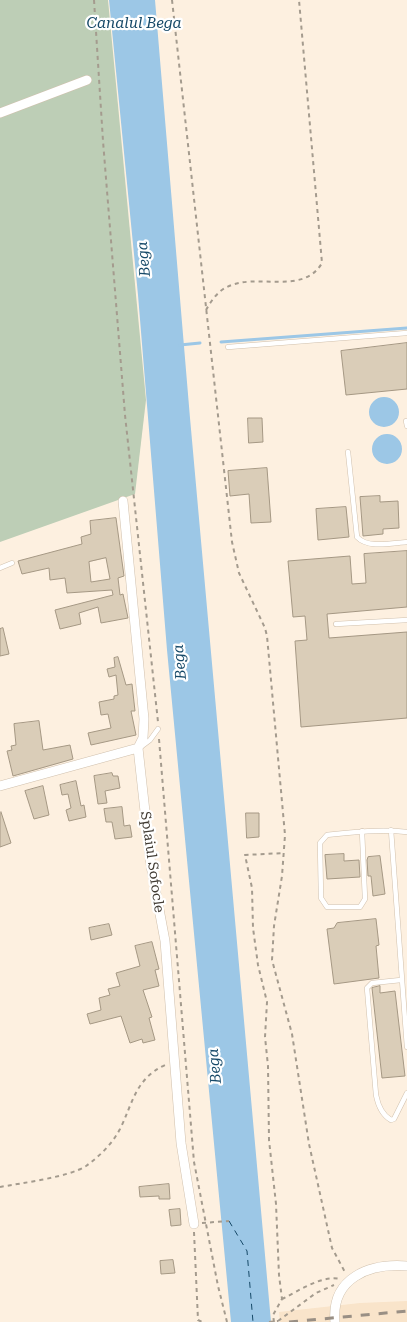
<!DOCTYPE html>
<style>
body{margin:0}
canvas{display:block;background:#fdf0e0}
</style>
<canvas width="407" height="1322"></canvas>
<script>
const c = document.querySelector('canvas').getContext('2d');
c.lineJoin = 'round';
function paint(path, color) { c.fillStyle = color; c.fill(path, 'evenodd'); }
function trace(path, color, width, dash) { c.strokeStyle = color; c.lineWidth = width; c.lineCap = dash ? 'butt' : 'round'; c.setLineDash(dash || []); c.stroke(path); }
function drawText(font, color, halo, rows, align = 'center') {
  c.font = font + ' "Roboto Serif",serif'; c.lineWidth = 4.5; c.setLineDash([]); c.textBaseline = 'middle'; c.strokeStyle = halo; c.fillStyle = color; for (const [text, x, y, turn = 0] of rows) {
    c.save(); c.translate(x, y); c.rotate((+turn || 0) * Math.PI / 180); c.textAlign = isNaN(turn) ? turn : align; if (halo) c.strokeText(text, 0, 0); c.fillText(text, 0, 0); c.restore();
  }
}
const built = new Path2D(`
 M407,1301V1322H280L279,1312L360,1303Z`);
const green = new Path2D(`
 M0,0H108L146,400L135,494L0,542Z`);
const water = new Path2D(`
 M109,0H155L190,418L271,1322H231L167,650L138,295Z
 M369 412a15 15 0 1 1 30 0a15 15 0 1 1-30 0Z
 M372 449a15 15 0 1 1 30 0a15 15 0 1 1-30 0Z`);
const stream = new Path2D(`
 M221,342L407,328
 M180,345L200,343`);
const ferry = new Path2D(`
 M229,1221L247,1251L253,1322`);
const building = new Path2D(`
 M407,343V389L346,395L341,351Z
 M248,418H262L263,442L249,443Z
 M267,468L271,522L251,523L249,494L230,496L228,471Z
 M380,496V502L398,501L399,528L383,529V534L363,536L360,497Z
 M346,507L349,537L318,540L316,509Z
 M116,518L124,576L118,578L120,595L123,594L128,618L101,623L98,607L79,613L81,624L60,629L55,610L113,595L112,590L67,593L65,578L50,580L49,568L22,574L18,561L82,544L81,537L91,534L90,521ZM106,558L110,579L91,582L89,562Z
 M407,551V607L327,614L329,638L407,632V718L301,727L295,641L307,640L305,616L293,617L288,561L350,556L352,584L366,583L364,554Z
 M3,628L9,654L0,656V629Z
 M118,657L126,685L132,684L135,711H131L136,735L91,745L88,733L111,728L108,714L101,715L99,702L114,699V696L118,695L116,675L109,677L107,669L115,667L114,658Z
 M39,721L43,750L70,745L73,759L13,776L7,751L12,750L11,746L16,745L14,724Z
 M112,773L113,776H118L120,788L105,791L107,803L98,804L94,776Z
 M76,781L81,806L84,805L86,817L69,821L66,810L71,808L68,794L62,795L60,785Z
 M43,786L49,815L34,819L25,791Z
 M122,807L124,826L130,825L132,837L115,839L112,822H106L104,809Z
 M1,812L11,843L0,847V813Z
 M246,813H259V837L247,838Z
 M344,854V861L359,860L360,877L327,879L325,855Z
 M380,856L385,894L373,896L371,876H368L367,860L368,857Z
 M376,919L379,945L376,946L379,978L334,984L327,929L334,928L337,923Z
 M109,924L112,935L91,940L89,928Z
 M152,942L159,969L155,970L159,986L143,990L152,1017L149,1018L155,1040L143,1043L142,1039L130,1043L121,1016L90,1024L87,1014L101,1010L99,998L110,995L108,989L120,986L116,973L140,966L135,946Z
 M380,986V993L395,991L405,1076L382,1078L372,988Z
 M169,1184L170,1199H159V1196L140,1197L139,1187Z
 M180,1209L181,1225L171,1226L169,1210Z
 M173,1260L175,1273L161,1274L160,1261Z`);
const path = new Path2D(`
 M94,0L103,141L125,415L158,722
 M172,0L232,542L239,573L265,628L267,636L285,835L282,876L274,926L272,960L292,1034L309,1144L332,1248L346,1274
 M206,310C211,301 218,291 227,287C256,272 303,296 322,263L299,0
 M159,739L194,1162L218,1286L227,1322
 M0,1187C22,1183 69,1177 86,1166C100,1156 112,1144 120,1129C133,1103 135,1079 165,1065
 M202,1223L229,1221
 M194,1232L198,1320L202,1322
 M282,1299C299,1291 321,1275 340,1279
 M278,1321L316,1293L334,1285
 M274,1322L273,1315L282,1299L279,1275L276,1204L269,1140L268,1066L265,1037L267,1002L258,965L253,928L252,888L245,855L284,853`);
const service = new Path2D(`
 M228,347L407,333
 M406,421L407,426
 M348,452L357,537C368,549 392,543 407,542
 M0,568L12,563
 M336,624L407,620
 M142,746L150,740L158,729
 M391,830L407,1047
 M362,831L365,899L360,907H327L321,898L320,843L327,835C354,832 380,829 407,832
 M401,980L372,983L367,988L376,1095C378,1105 382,1115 391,1120L394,1119L407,1093`);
const minor = new Path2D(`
 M0,113L87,80
 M123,501L144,719L143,738L138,748L151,866L165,941L181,1143L194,1224
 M0,786L138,748
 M335,1322C331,1278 369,1263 407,1266`);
const rail = new Path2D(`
 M289,1322L407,1311`);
const pathBridge = new Path2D(`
 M269,1322L278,1321`);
const streetNames = [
 ["Splaiul Sofocle",152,862,82]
];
const waterNames = [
 ["Canalul Bega",134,24],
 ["Bega",144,259,-95],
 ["Bega",180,662,-95],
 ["Bega",215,1066,-95]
];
paint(built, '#f9e4ca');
paint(green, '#bdceb6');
paint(water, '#9cc7e6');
trace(stream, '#9cc7e6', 3);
trace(ferry, '#164968', 1, [6, 5]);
paint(building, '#dacdb8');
trace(building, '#a59884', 1);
trace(service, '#d0c0ad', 5.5);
trace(minor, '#d0c0ad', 10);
trace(path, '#a49b8e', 2, [4, 4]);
trace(service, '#fff', 4.5);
trace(minor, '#fff', 9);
trace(rail, '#998f84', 3, [9, 9]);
trace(pathBridge, '#a49b8e', 2, [4, 4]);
drawText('14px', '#403a32', '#fff', streetNames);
drawText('italic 15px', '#164968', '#fff', waterNames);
</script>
